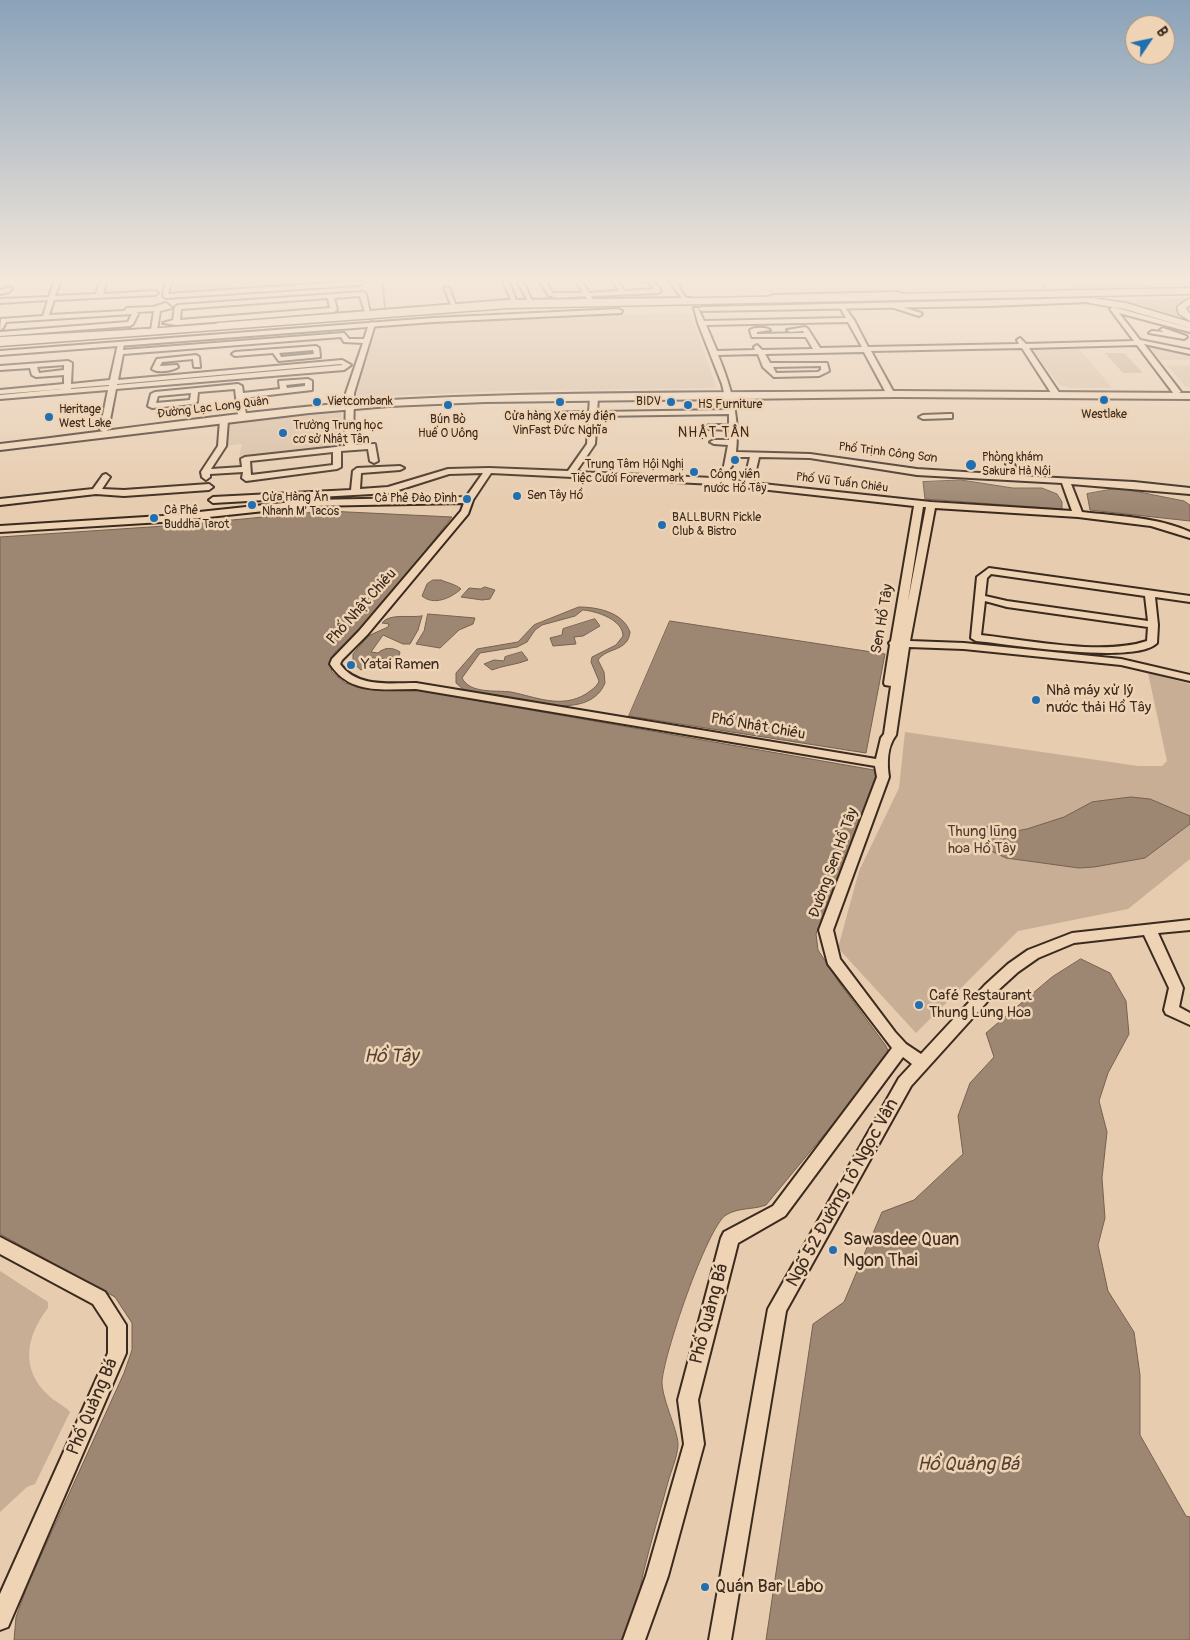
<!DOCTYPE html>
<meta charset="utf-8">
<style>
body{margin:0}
#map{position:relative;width:1190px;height:1640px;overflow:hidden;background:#e7ccaf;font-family:Pangolin,sans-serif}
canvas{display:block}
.north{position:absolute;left:1125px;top:15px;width:50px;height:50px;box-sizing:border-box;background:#eed3b5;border:1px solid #a68f79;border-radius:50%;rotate:56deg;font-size:14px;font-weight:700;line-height:20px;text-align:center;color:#3b2a1e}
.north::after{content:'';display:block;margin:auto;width:18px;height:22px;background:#1f6fb2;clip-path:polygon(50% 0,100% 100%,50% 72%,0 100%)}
</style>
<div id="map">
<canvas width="1190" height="1640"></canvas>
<div class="north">B</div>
</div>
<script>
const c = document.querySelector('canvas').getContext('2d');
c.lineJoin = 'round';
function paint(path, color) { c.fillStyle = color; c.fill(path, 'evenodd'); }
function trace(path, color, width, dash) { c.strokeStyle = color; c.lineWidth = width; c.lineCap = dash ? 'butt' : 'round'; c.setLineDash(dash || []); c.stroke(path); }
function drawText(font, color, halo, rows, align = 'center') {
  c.font = font + ' Pangolin,sans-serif'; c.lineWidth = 5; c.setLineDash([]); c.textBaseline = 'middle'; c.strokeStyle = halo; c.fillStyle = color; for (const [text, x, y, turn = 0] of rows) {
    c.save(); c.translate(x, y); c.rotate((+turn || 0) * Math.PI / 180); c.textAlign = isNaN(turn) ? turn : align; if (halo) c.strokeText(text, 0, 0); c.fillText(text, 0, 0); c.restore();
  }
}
const built = new Path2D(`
 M172,279H350V282L343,283L176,293L170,291Z
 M681,313L691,315L716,386L715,388L506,391L363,397L356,395L374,327L376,326L487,318Z
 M1146,344L1190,353V360H1161Z
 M1078,348L1094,366L1112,388H1071L1059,385L1033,351L1035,349Z
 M1167,365L1190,366V388L1185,386Z
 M341,410L342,447L239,457L242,444L224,446L226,421Z`);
const green = new Path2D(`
 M1086,279H1123L1171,290L1062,289L1075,286Z
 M1190,298L1179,303L1176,309L1190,323L1138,307L1105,301Z
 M1105,353H1124L1143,373H1123Z
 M1148,673L1190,684V859L1128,909L1018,931L916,1033L838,948L859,871L899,788L905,732L1138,766H1162L1167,761Z
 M0,1271L48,1302V1308C26,1336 20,1369 48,1395C55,1402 64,1405 70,1412L35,1484L27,1487L0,1512Z`);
const water = new Path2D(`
 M961,480L1013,488H1042L1057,494L1062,502V509L925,499L923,482Z
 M1119,488L1184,501L1190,505V521L1090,510L1087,494Z
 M327,511L452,517L365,627L335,652L330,662L332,672L345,683L365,689L405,688L874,770L878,775L877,781L816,934L818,950L841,985L886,1046L890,1055L766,1205C753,1210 739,1207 726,1215C707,1227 662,1359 662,1383C663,1402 679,1433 678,1446C677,1458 671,1471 668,1482C660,1512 651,1541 644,1570C638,1593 638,1619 627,1640H14L16,1617L28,1584L124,1373L132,1350V1323L115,1297L0,1234V537L180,525Z
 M433,580H441C448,583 455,584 461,589C451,598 434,606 422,596L427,584Z
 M485,587L495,590L490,599L482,600L461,597L469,588L480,589Z
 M579,607C597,607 623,612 630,632C628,652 607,647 598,660L604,672L605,683C590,720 531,702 502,696C490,694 477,693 464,690L456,683V673L477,649L518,642L534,625ZM583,610C597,611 623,620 623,636L616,645L592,657L591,662L599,681C597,687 591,690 586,694C561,709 536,697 511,692C495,690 470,694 462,678L480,653L517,647L527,642L535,630L542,625L575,616Z
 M428,614L475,618L473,624L459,630L440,648L416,644L424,631Z
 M422,616L418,630L410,644H403L383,635L371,652L378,653C385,647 392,647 400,652L399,656L391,659L372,658L367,662L368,667L361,670L353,663V654L368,636L388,627L389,624L382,623C389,613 410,618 422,616Z
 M595,619L600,626L583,636L574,637L576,644L553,646L550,638L562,635L563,629Z
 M670,621L885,654L866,753L629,716Z
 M522,652L528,660C516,665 504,665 492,670L484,664L494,660L504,661L505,657Z
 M1131,797L1150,799L1190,816V824L1145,858L1094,867L1079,868L1006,858L985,848L983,826L1016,831L1027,829L1064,817L1092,802Z
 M1081,959L1110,973L1126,1001L1129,1034L1108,1073L1099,1101L1107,1132L1102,1178L1105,1218L1098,1245L1108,1291L1134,1332L1140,1375V1435L1186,1516L1190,1517V1640H766L813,1324L844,1302L882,1212L914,1200L963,1154L958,1116L970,1083L994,1057L986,1033L1052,977Z`);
const stream = new Path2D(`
 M382,279L385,307
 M1039,279L1045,287`);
const minor = new Path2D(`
 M55,279H61L55,296L96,294L101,279H107L103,294L155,291L158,293L155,295L54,300L49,315L124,311L127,308L153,307L166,303L172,308L160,311L157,330L154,332L151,330L154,311L137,312L138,314L133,324L130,326L0,336V332L128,322L132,314L6,322L3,328L0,330L1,319L43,316L48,300L0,303V299L49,297Z
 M166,279H172L168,294L360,281L363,283L360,285L166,298L163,296Z
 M502,279H508L517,303L512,302Z
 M516,279H522L533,303H529Z
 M539,279H545L552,293H583L575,279H581L589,293L619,291L611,279H617L625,291L654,289L646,279H652L661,291L658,293L591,296L593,300L590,302L585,296L557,298L548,295Z
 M668,279H674L687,300H683Z
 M7,287L12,288L9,292L0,294V290L5,289Z
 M444,287L449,288L456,306L451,305Z
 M363,292L366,294L370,313L365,312L360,296L334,298L337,310L334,312L176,325L163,323L173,320L175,307L178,305ZM328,298L330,308L180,320L181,309Z
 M893,304L921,313L922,314L919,316L891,307Z
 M843,305L854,320L868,347L1019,344L1017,340L1020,338L1026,344L1134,341L1110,309L1113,307L1190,328V332L1119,313L1140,340L1190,350V354L1144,344L1181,392L1177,394H1174L1137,345L1029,348L1060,394L1056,396H1053L1022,348L871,351L893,391L889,393L885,391L864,352L765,354L770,363H827L829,371L819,376L774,377L763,367L758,354L718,355C731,387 740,417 736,452L810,454L917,469L1011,475L1006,464L1010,462L1014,464L1019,476L1134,482L1190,488V494L1071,484L1082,512C1117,516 1157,517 1190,532V538L1151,526L1078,517L935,508L910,641L964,643L1121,659L1190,675V681L1121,665L964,649L909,647L896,735C887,746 887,764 889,777L833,930L840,959L895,1032L906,1044L921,1054L985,985L1008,964L1028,950L1072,933L1190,920V930L1158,933L1183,988L1179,1007L1190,1013V1025L1166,1014L1164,1010L1169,988L1144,935L1074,943L1038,958L1018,972L995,993L911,1086L786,1311L731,1640H709L768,1309L899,1078L912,1064L903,1057L785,1216L738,1243L698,1400L704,1444L668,1576L645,1640H623L646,1576L684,1444L678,1400L721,1238L724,1232L773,1206L892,1048L828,964L819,930L877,777L875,766L416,689C383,689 350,695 330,664L332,659L359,631L461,511L464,503L311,506L162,522L0,532V526L162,516L311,500L466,497L483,473L449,474L389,493L213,503L209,500L213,497L351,490L353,471L357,468L400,466L404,468L400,470L361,473L360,489L388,487L448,469L489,468L568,471L587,444L589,416L531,417H528V413L589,412L590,398L594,396L598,398L597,412L728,410L722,384L698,323L694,308H698L704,321L846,318L840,307ZM848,322L862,347L820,348L808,329L805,327L787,330L790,332L803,331L804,333L757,334V332L770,330C766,327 754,327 750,330L752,337H806L813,349L762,350L757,345L754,347L755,350L717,351L706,325ZM821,366V370L818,372L776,373L773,367ZM729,414V425H709L705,427L709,429L729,430V440H714L710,442L714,444L728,445L724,466L713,478L576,472L595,444L597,416ZM735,457H750L744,482L722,479L732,466ZM759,457L810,458L917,475L1062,483L1072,511L931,502L753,483ZM491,473L715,484L914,506L891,641L889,643L890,645L884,683L885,685L891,686L884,734L881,738L876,759L416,683C390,683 357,688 340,664L342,660L367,635L468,514L473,500ZM923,507H926L908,601Z
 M372,322L375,324L354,393L353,445L375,444L378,461L374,463L370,461L368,449L341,451V467L337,469L246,481L242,478L243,472L210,474V477L206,480L202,477L201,472L218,446L220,420L224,418L228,420L226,446L211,469L242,467L241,459L245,457L345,446L346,393L363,343L344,342L341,337L123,354L118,380L342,360L351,365L344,370L116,389L108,430L104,432L100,430L108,390L0,399V395L63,389L0,394V390L64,384V375L36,377L32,375L30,368L0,370V366L68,361L72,363L71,384L110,380L118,344L121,342L124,344L123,350L344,333L349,339H364L369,324ZM341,364L343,365L117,385V384ZM64,365V370L39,373L37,367ZM109,385V386L71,389V388ZM333,452V465L251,475L250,461Z
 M1163,328L1186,336L1187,337L1184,339L1149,333L1152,331L1164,332L1160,330Z
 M316,346L319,348L320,357L279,361L273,353L235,356L232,354L235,352ZM313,350L314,354L281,357L279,353Z
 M196,355L199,357L200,367H194L193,359L162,362L160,366L177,365L178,367C172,371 158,373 152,369L157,359Z
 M308,379L312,381V390L243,398L246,414L242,416L238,414L235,389L198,392L197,402L193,404L152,408L148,406L151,394L155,392L238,384L242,386L243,393L280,389L279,381ZM305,383V386L287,388L286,385ZM191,393L190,400L156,403L158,396Z
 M949,414H952V418L923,419L919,417L923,415Z
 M106,474L110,477L102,489L124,490L209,484L213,487L209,490L124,496L96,494L0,505V499L93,489L103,475Z
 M989,568L1190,596V602L1155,597L1158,625L1157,643C1135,665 1009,644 976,641L971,638L977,577ZM991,574L1145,596L1148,621L1007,601L985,596L987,578ZM985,601L1007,607L1148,627L1147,641C1102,656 1029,640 981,635Z
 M0,1237L105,1292L126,1325V1353L8,1627L0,1630V1594L108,1353V1327L93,1304L0,1254Z`);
const major = new Path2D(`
 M898,292L902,294L901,296L773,299L769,297L773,295Z
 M688,298H691V302L508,304L218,327L214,325L218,323L508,300Z
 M1087,298H1090V302L988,306L702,311L698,309L702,307Z
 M618,309L622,311L621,313L433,322L0,355V351L433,318Z
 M148,329L149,331L145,333L0,341V337Z
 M896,391L1190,393V399L896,397L485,402L389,406L309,413L0,450V444C129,429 260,408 390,400C558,391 728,393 896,391Z`);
const highway = new Path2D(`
 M1190,288V294L508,308L0,346V340L508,302Z
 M1092,298L1126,303L1190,322V328L1125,309L1089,303L1088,301Z
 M1190,298V305L1186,308L1190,314V321L1179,314L1177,307Z`);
const markers = [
 [1104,400,5,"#1f6fb2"],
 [317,402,5,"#1f6fb2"],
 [560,402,5,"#1f6fb2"],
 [671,402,5,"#1f6fb2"],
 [448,405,5,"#1f6fb2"],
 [688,405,5,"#1f6fb2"],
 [49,417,5,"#1f6fb2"],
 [283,433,5,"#1f6fb2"],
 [735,460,5,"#1f6fb2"],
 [971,465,6,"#1f6fb2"],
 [694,472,5,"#1f6fb2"],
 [517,496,5,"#1f6fb2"],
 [467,499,5,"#1f6fb2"],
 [252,505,5,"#1f6fb2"],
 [154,518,5,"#1f6fb2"],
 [662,525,5,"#1f6fb2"],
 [351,665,5,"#1f6fb2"],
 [1036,700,5,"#1f6fb2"],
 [919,1005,5,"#1f6fb2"],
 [833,1250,5,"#1f6fb2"],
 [705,1587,5,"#1f6fb2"]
];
const farPoinames = [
 ["Vietcombank",327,402],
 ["BIDV",661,402,"right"],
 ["HS Furniture",698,405],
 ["Heritage",59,410],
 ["West Lake",59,424],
 ["Westlake",1104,415,"center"],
 ["Cửa hàng Xe máy điện",560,417,"center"],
 ["VinFast Đức Nghĩa",560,431,"center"],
 ["Bún Bò",448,420,"center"],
 ["Huế O Uông",448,434,"center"],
 ["Trường Trung học",293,426],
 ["cơ sở Nhật Tân",293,440],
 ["Phòng khám",982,458],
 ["Sakura Hà Nội",982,472],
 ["Trung Tâm Hội Nghị",684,465,"right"],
 ["Tiệc Cưới Forevermark",684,479,"right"],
 ["Công viên",735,475,"center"],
 ["nước Hồ Tây",735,489,"center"],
 ["Sen Tây Hồ",527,496],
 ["Cửa Hàng Ăn",262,498],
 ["Nhanh M' Tacos",262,512],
 ["Cà Phê Đào Đình",457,499,"right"],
 ["Cà Phê",164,511],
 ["Buddha Tarot",164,525],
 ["BALLBURN Pickle",672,518],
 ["Club & Bistro",672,532]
];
const farStreetnames = [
 ["Đường Lạc Long Quân",213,408,-7],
 ["Phố Trịnh Công Sơn",888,453,7],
 ["Phố Vũ Tuấn Chiêu",842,483,7]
];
const farNeighbourhoodnames = [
 ["NHẬT TÂN",714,433]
];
const streetNames = [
 ["Phố Nhật Chiêu",362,607,-48],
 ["Sen Hồ Tây",883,619,-80],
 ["Phố Nhật Chiêu",758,727,10],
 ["Đường Sen Hồ Tây",834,863,-70]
];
const poiNames = [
 ["Yatai Ramen",361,665],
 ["Nhà máy xử lý",1046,691],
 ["nước thải Hồ Tây",1046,708],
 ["Café Restaurant",929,996],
 ["Thung Lung Hoa",929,1013]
];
const parkNames = [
 ["Thung lũng",982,832],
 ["hoa Hồ Tây",982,849]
];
const nearStreetnames = [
 ["Ngõ 52 Đường Tô Ngọc Vân",843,1193,-61],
 ["Phố Quảng Bá",710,1314,-75],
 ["Phố Quảng Bá",93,1407,-67]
];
const nearPoinames = [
 ["Sawasdee Quan",843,1240],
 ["Ngon Thai",843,1261],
 ["Quán Bar Labo",715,1587]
];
const nearWaternames = [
 ["Hồ Tây",391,1057],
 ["Hồ Quảng Bá",968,1465]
];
paint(built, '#d7bda2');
paint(green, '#c7ae94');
paint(water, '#9d8772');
trace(water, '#766250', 1);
trace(stream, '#766250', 2);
trace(minor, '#3b2a1e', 4);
trace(major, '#3b2a1e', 4);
trace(highway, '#3b2a1e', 3);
paint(minor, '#eed3b5');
paint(major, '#eed3b5');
paint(highway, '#eed3b5');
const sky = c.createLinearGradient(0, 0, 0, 508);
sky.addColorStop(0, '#8aa2b9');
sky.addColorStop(0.55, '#f4e8db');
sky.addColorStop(1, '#f4e8db00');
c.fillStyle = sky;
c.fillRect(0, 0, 1190, 508);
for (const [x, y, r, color] of markers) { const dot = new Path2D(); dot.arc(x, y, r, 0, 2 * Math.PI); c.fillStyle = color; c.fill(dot); trace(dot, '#eed3b5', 2); }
drawText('12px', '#3b2a1e', '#eed3b5', farPoinames, 'left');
drawText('12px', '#3b2a1e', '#eed3b5', farStreetnames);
c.letterSpacing = '1px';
drawText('14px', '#3b2a1e', '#eed3b5', farNeighbourhoodnames);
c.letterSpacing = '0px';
drawText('15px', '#3b2a1e', '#eed3b5', streetNames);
drawText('15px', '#3b2a1e', '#eed3b5', poiNames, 'left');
drawText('15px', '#503e30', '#eed3b5', parkNames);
drawText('18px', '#3b2a1e', '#eed3b5', nearStreetnames);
drawText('18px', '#3b2a1e', '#eed3b5', nearPoinames, 'left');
drawText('italic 19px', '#544133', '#eed3b5', nearWaternames);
</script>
